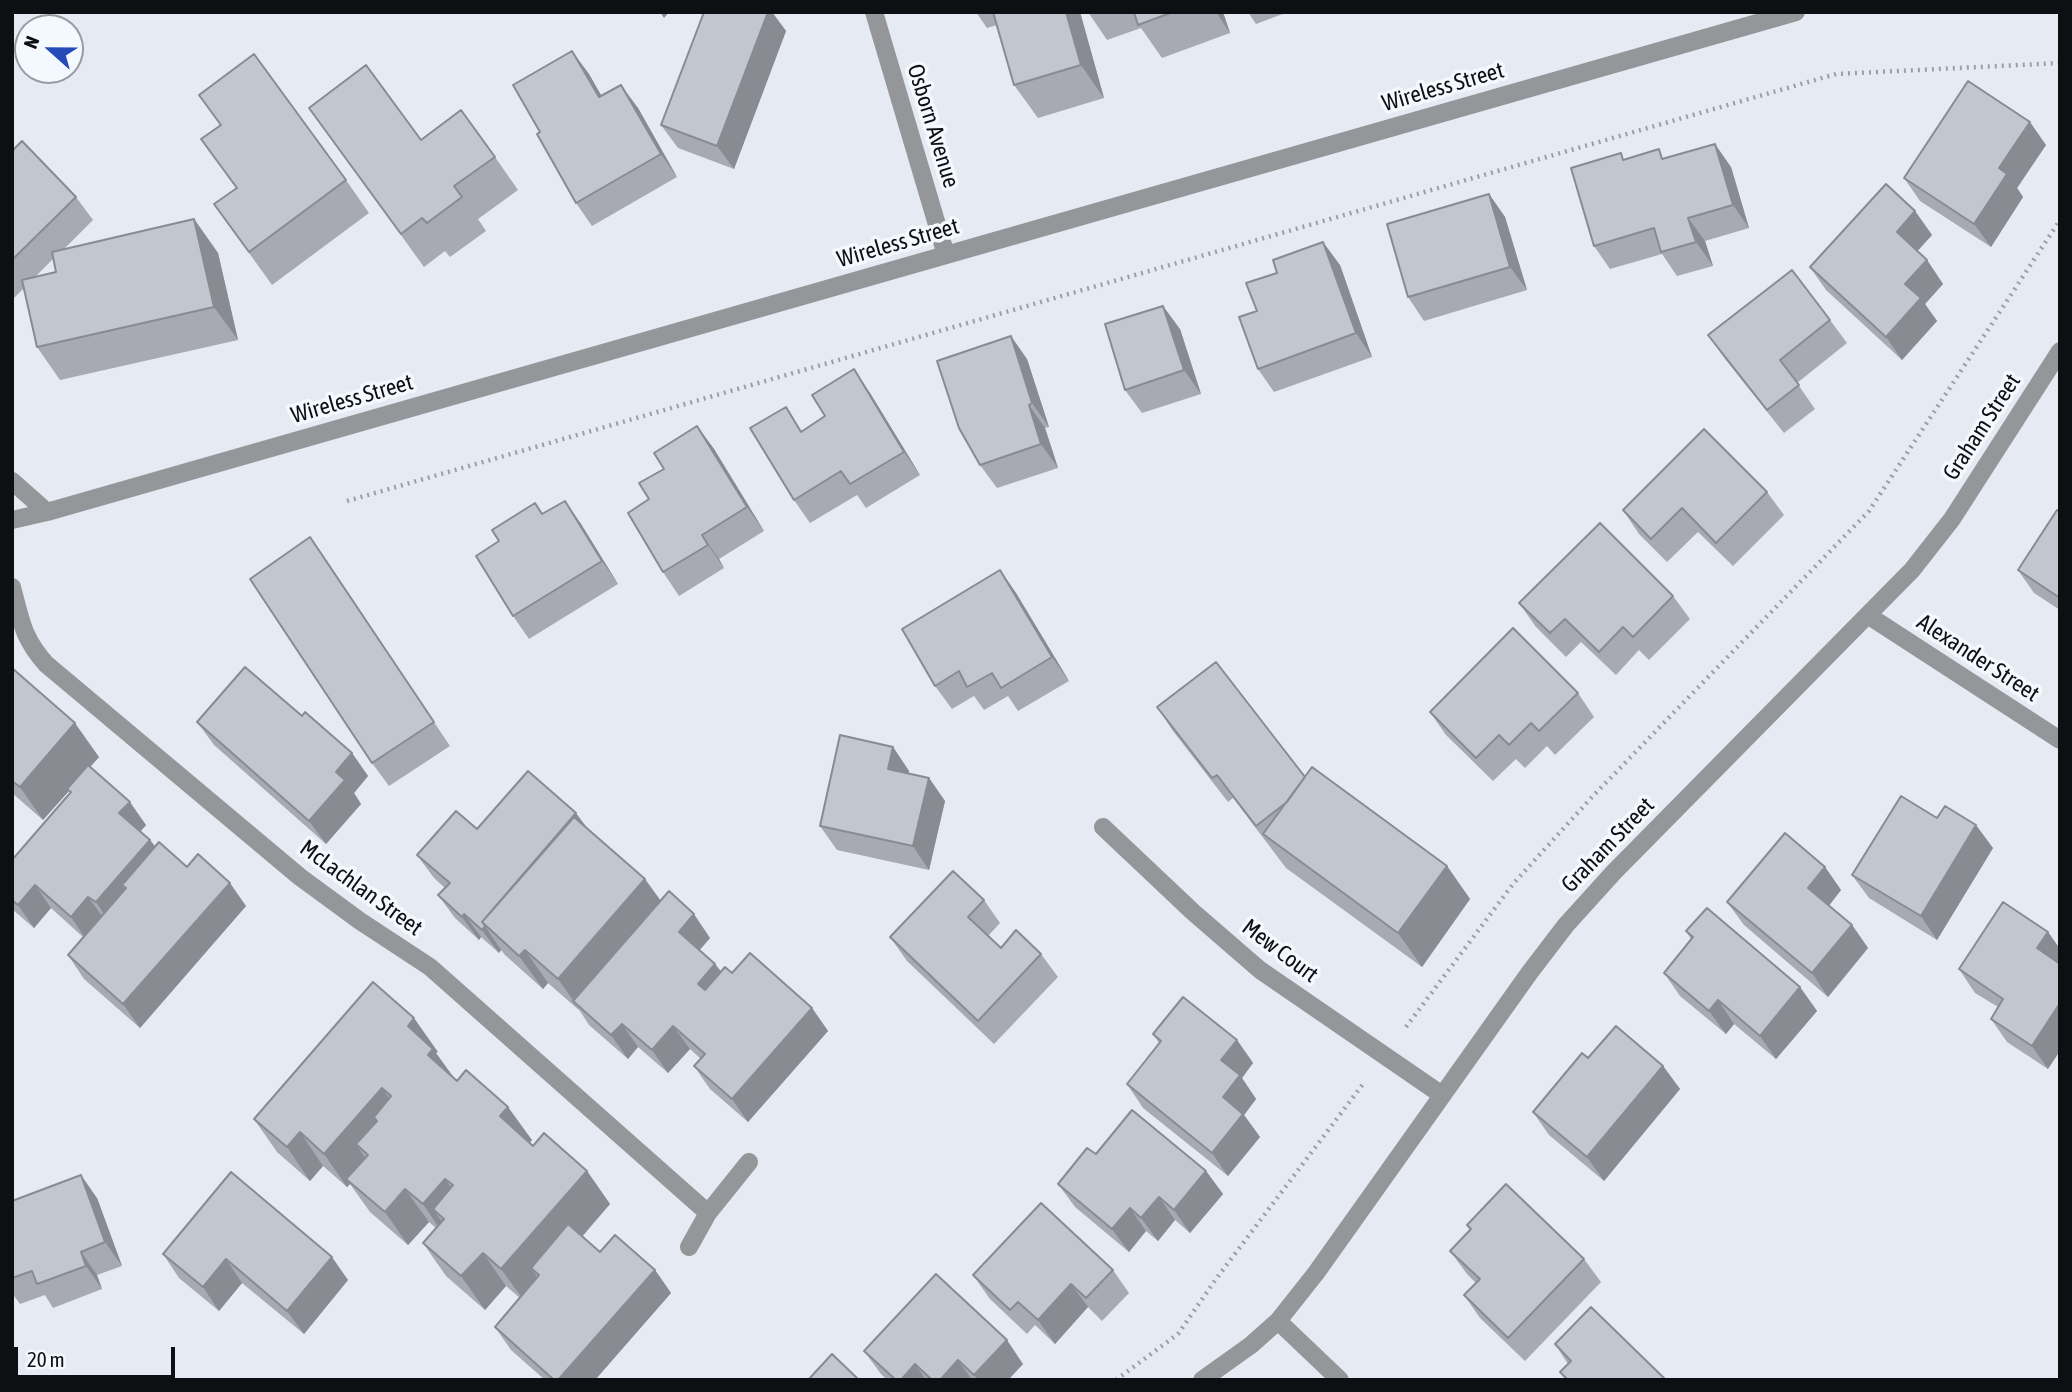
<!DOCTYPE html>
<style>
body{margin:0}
#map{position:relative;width:2072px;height:1392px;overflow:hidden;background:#e6eaf3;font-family:"Asap Condensed",sans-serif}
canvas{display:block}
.frame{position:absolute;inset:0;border:14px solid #0e0f12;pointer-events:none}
.north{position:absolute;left:14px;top:14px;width:70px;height:70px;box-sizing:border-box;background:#f4f8ff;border:2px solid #989ba0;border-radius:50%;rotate:291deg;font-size:19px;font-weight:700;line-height:28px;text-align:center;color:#0e0f12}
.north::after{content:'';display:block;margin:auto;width:24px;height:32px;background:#264ab9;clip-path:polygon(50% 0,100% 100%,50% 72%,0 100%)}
.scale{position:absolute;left:14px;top:1347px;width:161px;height:32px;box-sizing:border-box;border:4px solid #0e0f12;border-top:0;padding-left:9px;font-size:21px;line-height:24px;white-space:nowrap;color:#0e0f12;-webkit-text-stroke:5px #f4f8ff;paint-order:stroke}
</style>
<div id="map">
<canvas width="2072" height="1392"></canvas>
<div class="frame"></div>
<div class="north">N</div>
<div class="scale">20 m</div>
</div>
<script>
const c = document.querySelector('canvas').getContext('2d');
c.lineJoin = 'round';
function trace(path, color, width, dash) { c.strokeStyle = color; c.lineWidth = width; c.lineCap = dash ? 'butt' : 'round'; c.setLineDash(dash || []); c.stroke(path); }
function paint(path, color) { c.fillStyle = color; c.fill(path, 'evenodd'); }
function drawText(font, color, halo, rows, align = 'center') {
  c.font = font + ' "Asap Condensed",sans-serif'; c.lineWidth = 7; c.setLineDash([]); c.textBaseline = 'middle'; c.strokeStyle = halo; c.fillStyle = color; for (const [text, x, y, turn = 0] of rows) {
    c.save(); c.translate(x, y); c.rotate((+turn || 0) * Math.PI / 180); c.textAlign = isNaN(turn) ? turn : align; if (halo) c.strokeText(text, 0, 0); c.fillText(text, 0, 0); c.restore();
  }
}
const path = new Path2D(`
 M347,501L1836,74L2060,63
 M1406,1027L1513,884L1592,797L1869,511L2060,220
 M1116,1380L1178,1334L1216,1279L1363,1084`);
const service = new Path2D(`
 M12,587C21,620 22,637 46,664L300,877L360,921L430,967L708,1213
 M689,1247L708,1213L749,1162`);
const minor = new Path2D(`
 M874,12L946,255
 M12,481L47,512
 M12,520L47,512L1796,12
 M1869,616L2060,740
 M1103,827L1193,912L1260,970L1442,1095
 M1278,1321L1340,1380
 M1202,1380L1251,1345L1278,1321L1316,1273L1530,972L1566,925L1614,872L1912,570L1952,519L2060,351`);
const wall = new Path2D(`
 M704,12H772L786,31L734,169L678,148L661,125Z
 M976,12H1080L1104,98L1038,118L1014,85L997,25L987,28Z
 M1088,12H1223L1230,33L1162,58L1141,28L1107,40Z
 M1248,12H1288L1256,24Z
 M589,74L601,96L638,108L677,177L592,226L576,203Z
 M199,95L346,180L369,213L272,285L214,204L236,188L201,139L220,125Z
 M309,108L421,140L495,157L518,190L478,219L486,231L450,257L445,251L424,267Z
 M2046,145L2017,188L2023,197L1991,247L1920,201L1904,178Z
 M12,151L76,197L93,220L63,250L194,219L218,253L238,340L60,380L37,347L24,288L13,299L12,298ZM53,259L56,272L35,277Z
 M1666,158L1731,167L1749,228L1705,241L1713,266L1677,276L1662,254L1610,269L1594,246L1625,160Z
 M1489,194L1505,217L1527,290L1424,321L1408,297Z
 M1915,211L1932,235L1917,251L1927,260L1943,284L1925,304L1937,321L1902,360L1826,290L1810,267Z
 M1340,265L1372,357L1274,392L1258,369L1257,311L1277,273Z
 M1830,320L1847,343L1797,383L1815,409L1784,433L1725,359L1708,335Z
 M1180,329L1201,394L1142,413L1125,390Z
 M1027,359L1049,427L1045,428L1058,468L997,488L980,465Z
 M870,393L920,475L866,508L857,495L810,523L794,500Z
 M697,426L714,449L764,531L719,559L724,568L679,596L663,572L649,499L664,469Z
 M1767,492L1784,515L1733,566L1698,532L1667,562L1639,534L1623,510Z
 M565,501L581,524L618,584L529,639L513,616L543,514Z
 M2060,512V610L2034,593L2018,570Z
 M310,537L450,746L389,786L372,763Z
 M1000,570L1016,593L1069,681L1018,711L1008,696L984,710L974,696L952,709L935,686Z
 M1673,596L1690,619L1649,660L1639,650L1616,675L1581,642L1566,657L1536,627L1519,603Z
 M12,666L17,672L99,757L90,767L146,825L140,831L150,840L155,846L246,906L140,1028L84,979L68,955L83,937L51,908L34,928L12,909V860L70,793L69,791L43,820L12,793Z
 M1578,693L1594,717L1555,755L1547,746L1525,768L1516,759L1493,781L1446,735L1430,712Z
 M1157,707L1305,777L1447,866L1470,899L1422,967L1286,868L1233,798L1228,802L1173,731Z
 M197,722L352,753L368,776L354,793L361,804L326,844L214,745Z
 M893,747L909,771L908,774L929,778L945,801L929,870L837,850L820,826Z
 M1937,818L1993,848L1937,940L1869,898L1852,875Z
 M477,829H588L660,901L710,938L700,950L715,964L721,971L732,973L812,1008L828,1031L748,1122L710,1089L694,1066L701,1059L690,1049L668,1073L638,1047L628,1059L589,1025L580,1011L548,983L543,989L505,955L501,950L499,953L481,937L479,940L455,918L438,895L445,888L434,878L417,855Z
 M1825,867L1841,890L1829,905L1852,925L1868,948L1828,997L1744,925L1727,902Z
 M984,900L1000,923L988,936L1001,948L1041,954L1058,977L994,1044L907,961L890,937Z
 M1686,931L1800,987L1817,1011L1776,1059L1734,1024L1726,1034L1680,996L1664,973L1691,939Z
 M2048,932L2060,949V962L2048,1069L2007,1042L1991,1019L1998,1007L1975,993L1959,969Z
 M1153,1034L1237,1040L1253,1063L1242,1078L1256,1099L1244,1115L1260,1137L1228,1176L1143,1108L1127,1084L1159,1043Z
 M438,1052L436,1053L454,1078L532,1140L529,1143L533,1146L587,1171L610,1204L582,1237L600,1252L655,1270L671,1293L595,1380H545L511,1350L495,1327L520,1298L506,1286L485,1310L446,1276L423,1243L436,1228L429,1222L408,1245L370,1212L350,1184L347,1187L323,1166L310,1181L277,1152L254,1119Z
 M1588,1058L1663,1066L1680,1089L1604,1181L1549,1135L1533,1112Z
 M1096,1154L1206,1171L1223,1194L1190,1233L1175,1220L1158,1241L1146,1231L1129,1252L1075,1207L1058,1184Z
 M231,1172L348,1280L304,1334L242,1283L219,1311L179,1278L163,1254Z
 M97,1198L122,1266L97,1275L102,1289L53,1308L45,1295L20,1304L12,1293V1201Z
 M1467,1225L1584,1259L1601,1282L1525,1361L1480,1318L1464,1295L1476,1283L1467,1274L1450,1251L1470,1230Z
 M1113,1270L1129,1293L1102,1321L1088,1307L1055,1344L1035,1325L1027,1334L990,1299L973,1275Z
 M1555,1344L1666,1380H1566L1560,1372L1568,1364Z
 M864,1351L1023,1364L1008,1380H887L881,1374Z`);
const shadedWall = new Path2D(`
 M660,12H669L664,18Z
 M768,12H772L786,31L734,169L717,146Z
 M1066,12H1080L1104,98L1081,65Z
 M1216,12H1223L1230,33Z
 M572,51L589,74L616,121L599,97Z
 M621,85L638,108L677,177L661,154Z
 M2030,122L2046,145L2017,188L2023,197L1991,247L1974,224L1999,168Z
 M1715,144L1731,167L1749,228L1733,205Z
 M1489,194L1505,217L1527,290L1510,267Z
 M1915,211L1932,235L1913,256L1897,232Z
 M1688,218L1705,241L1713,266L1696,242Z
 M194,219L218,253L238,340L214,307Z
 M1323,242L1340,265L1372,357L1356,333Z
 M1927,260L1943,284L1925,304L1937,321L1902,360L1886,337L1905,284Z
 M1163,306L1180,329L1201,394L1184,370Z
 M1011,336L1027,359L1049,427L1032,403Z
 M854,369L870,393L920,475L904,452Z
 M1029,405L1045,428L1058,468L1041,444Z
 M697,426L714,449L764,531L747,507Z
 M565,501L581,524L618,584L602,561Z
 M702,535L719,559L724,568L708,545Z
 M310,537L327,561L450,746L434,722Z
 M1000,570L1016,593L1069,681L1052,657Z
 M75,723L99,757L43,820L20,787Z
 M893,747L909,771L904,793L888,769Z
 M352,753L368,776L354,793L361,804L326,844L309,821L336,772Z
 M929,778L945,801L929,870L913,846Z
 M130,802L146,825L136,837L119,813Z
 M576,813L593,836L486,926Z
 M1976,825L1993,848L1937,940L1921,916Z
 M150,840L167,863L122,885L133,901L112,926L96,902Z
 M1447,866L1470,899L1422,967L1398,933Z
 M1825,867L1841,890L1825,911L1808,888Z
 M645,879L669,912L575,1003L558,979Z
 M230,883L246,906L140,1028L123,1004Z
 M35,885L51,908L34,928L18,905Z
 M88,897L105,920L87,941L71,917Z
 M464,914L481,937L479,940L462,917Z
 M694,914L710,938L695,955L679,932Z
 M1852,925L1868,948L1828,997L1812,973Z
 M485,926L501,950L499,953L482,930Z
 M2048,932L2060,949V962L2053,972L2037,948Z
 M525,950L548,983L543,989L519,956Z
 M715,964L732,987L714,1007L698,984Z
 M1800,987L1817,1011L1776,1059L1760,1036Z
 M1718,1000L1734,1024L1726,1034L1709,1011Z
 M2060,1003V1051L2048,1069L2032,1046Z
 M812,1008L828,1031L748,1122L732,1099Z
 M414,1018L438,1052L436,1053L457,1082L451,1088L408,1026Z
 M622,1024L638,1047L628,1059L611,1035Z
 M673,1026L690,1049L668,1073L652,1050Z
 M1237,1040L1253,1063L1242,1078L1256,1099L1244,1115L1260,1137L1228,1176L1212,1153L1223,1097L1221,1060Z
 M1663,1066L1680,1089L1604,1181L1587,1157Z
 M382,1088L405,1121L374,1117L389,1139L368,1155L356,1144L369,1163L346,1179L350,1184L347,1187L324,1154Z
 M508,1107L532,1140L523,1150L500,1116Z
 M300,1132L323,1166L310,1181L287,1147Z
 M587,1171L610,1204L543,1281L539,1275L531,1268L541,1283L525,1302L501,1269Z
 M1206,1171L1223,1194L1190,1233L1174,1210Z
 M81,1175L97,1198L122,1266L105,1242Z
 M445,1179L469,1212L444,1219L433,1209L450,1233L446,1238L423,1204Z
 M405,1189L429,1222L408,1245L385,1212Z
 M1159,1197L1175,1220L1158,1241L1141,1218Z
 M1130,1208L1146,1231L1129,1252L1112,1229Z
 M81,1252L97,1275L102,1289L86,1266Z
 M483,1253L506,1286L485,1310L461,1276Z
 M332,1257L348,1280L304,1334L287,1311Z
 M226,1259L242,1283L219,1311L203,1287Z
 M655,1270L671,1293L595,1380H558Z
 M1071,1284L1088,1307L1055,1344L1038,1320Z
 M1007,1340L1023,1364L1008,1380H978L974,1375Z
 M958,1360L972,1380H940Z
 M915,1364L926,1380H901Z`);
const building = new Path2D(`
 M704,12H768L717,146L661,125Z
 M993,12H1066L1081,65L1014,85Z
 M1134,12H1173L1138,25Z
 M572,51L599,97L621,85L661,154L576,203L537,134L540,132L513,85Z
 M254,54L346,180L249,252L214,204L237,188L201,139L221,125L199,95Z
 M366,65L421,140L461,110L495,157L454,186L462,197L427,223L422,218L401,234L309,108Z
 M1968,81L2030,122L1999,168L2007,174L1974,224L1904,178Z
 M22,141L76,197L12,260V151Z
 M1715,144L1733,205L1688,218L1696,242L1661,252L1654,228L1594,246L1571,168L1621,153L1623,160L1659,149L1662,159Z
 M1886,184L1915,211L1897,232L1927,260L1905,284L1921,298L1886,337L1810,267Z
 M1489,194L1510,267L1408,297L1387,224Z
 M194,219L214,307L37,347L22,280L56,272L52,252Z
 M1323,242L1356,333L1258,369L1239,317L1257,311L1246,283L1277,273L1273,260Z
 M1792,270L1830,320L1780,360L1799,385L1767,410L1708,335Z
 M1163,306L1184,370L1125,390L1105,324Z
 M1011,336L1032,403L1029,405L1041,444L980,465L959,428L937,361Z
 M854,369L904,452L850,484L841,471L794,500L750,428L786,407L801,432L825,416L812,395Z
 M697,426L747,507L702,535L708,545L663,572L628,513L649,499L639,483L664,469L654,453Z
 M1704,429L1767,492L1716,543L1682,508L1651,539L1623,510Z
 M565,501L602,561L513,616L476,556L499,541L492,530L535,503L542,514Z
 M2057,510L2060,512V598L2018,570Z
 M1600,523L1673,596L1633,637L1623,627L1599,652L1565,619L1550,633L1519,603Z
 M310,537L434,722L372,763L250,579Z
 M1000,570L1052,657L1001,688L992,673L967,687L959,671L935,686L902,629Z
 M1513,628L1578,693L1539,731L1531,723L1509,745L1499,735L1476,758L1430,712Z
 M1216,662L1305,777L1287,802L1256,826L1217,775L1212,778L1157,707Z
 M245,667L302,716L305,712L352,753L336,772L345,780L309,821L197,722Z
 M12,668L75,723L20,787L12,781Z
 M840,735L893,747L888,769L929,778L913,846L820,826Z
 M88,765L130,802L119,813L150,840L96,902L88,897L71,917L35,885L18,905L12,900V860L71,792L67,789Z
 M1312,767L1447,866L1398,933L1263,834Z
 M528,771L576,813L482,922L485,926L482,930L464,914L462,917L438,895L450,883L417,855L456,811L477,829Z
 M1901,796L1937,818L1945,806L1976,825L1921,916L1852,875Z
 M574,817L645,879L558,979L525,950L519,956L482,922Z
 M1785,833L1825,867L1808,888L1852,925L1812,973L1727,902Z
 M159,842L187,867L198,854L230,883L123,1004L68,955L126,888L122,885Z
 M953,871L984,900L968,917L1001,948L1016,930L1041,954L978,1021L890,937Z
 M669,891L694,914L679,932L715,964L698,984L705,990L725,967L732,973L750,953L812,1008L732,1099L694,1066L705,1054L673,1026L652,1050L622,1024L611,1035L573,1001Z
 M2003,902L2048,932L2037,948L2060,964V1003L2032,1046L1991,1019L2003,999L1959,969Z
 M1707,908L1800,987L1760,1036L1718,1000L1709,1011L1664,973L1693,937L1686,931Z
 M373,982L414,1018L408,1026L433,1049L428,1055L457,1081L466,1070L508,1107L500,1116L533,1146L544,1133L587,1171L501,1269L483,1253L461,1276L423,1243L444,1219L433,1209L453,1185L445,1179L423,1204L405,1189L385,1212L346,1179L368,1155L356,1144L377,1121L374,1117L391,1096L382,1088L324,1154L300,1132L287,1147L254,1119Z
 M1183,997L1237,1040L1221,1060L1240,1075L1223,1097L1243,1114L1212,1153L1127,1084L1161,1041L1153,1034Z
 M1616,1026L1663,1066L1587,1157L1533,1112L1582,1053L1588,1058Z
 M1132,1110L1206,1171L1174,1210L1159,1197L1141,1218L1130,1208L1112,1229L1058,1184L1087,1148L1096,1154Z
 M231,1172L332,1257L287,1311L226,1259L203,1287L163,1254Z
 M81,1175L105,1242L81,1252L86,1266L37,1284L32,1271L12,1278V1201Z
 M1506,1184L1584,1259L1508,1338L1464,1295L1480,1279L1450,1251L1471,1229L1467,1225Z
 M1041,1203L1113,1270L1086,1298L1071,1284L1038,1320L1018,1302L1010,1310L973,1275Z
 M568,1224L600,1252L615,1235L655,1270L558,1380H554L495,1327L539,1275L531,1268Z
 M936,1274L1007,1340L974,1375L958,1360L940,1380H932L915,1364L901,1380H896L864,1351Z
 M1591,1307L1666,1380H1568L1560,1372L1571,1361L1555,1344Z
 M832,1354L859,1380H808Z`);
const streetNames = [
 ["Wireless Street",1443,87,-16],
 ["Osborn Avenue",933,126,73],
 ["Wireless Street",898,243,-16],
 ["Wireless Street",352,399,-16],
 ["Graham Street",1982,427,-57],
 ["Alexander Street",1978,658,33],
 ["Graham Street",1608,845,-46],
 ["McLachlan Street",361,888,36],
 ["Mew Court",1280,951,37]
];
trace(path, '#9c9fa6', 4.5, [2, 5]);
trace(service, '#94969a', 18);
trace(minor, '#94969a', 18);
paint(wall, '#a7aab2');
paint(shadedWall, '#888b91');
paint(building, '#c2c6cf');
trace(building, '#888b91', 2);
drawText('23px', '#0e0f12', '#f4f8ff', streetNames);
</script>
